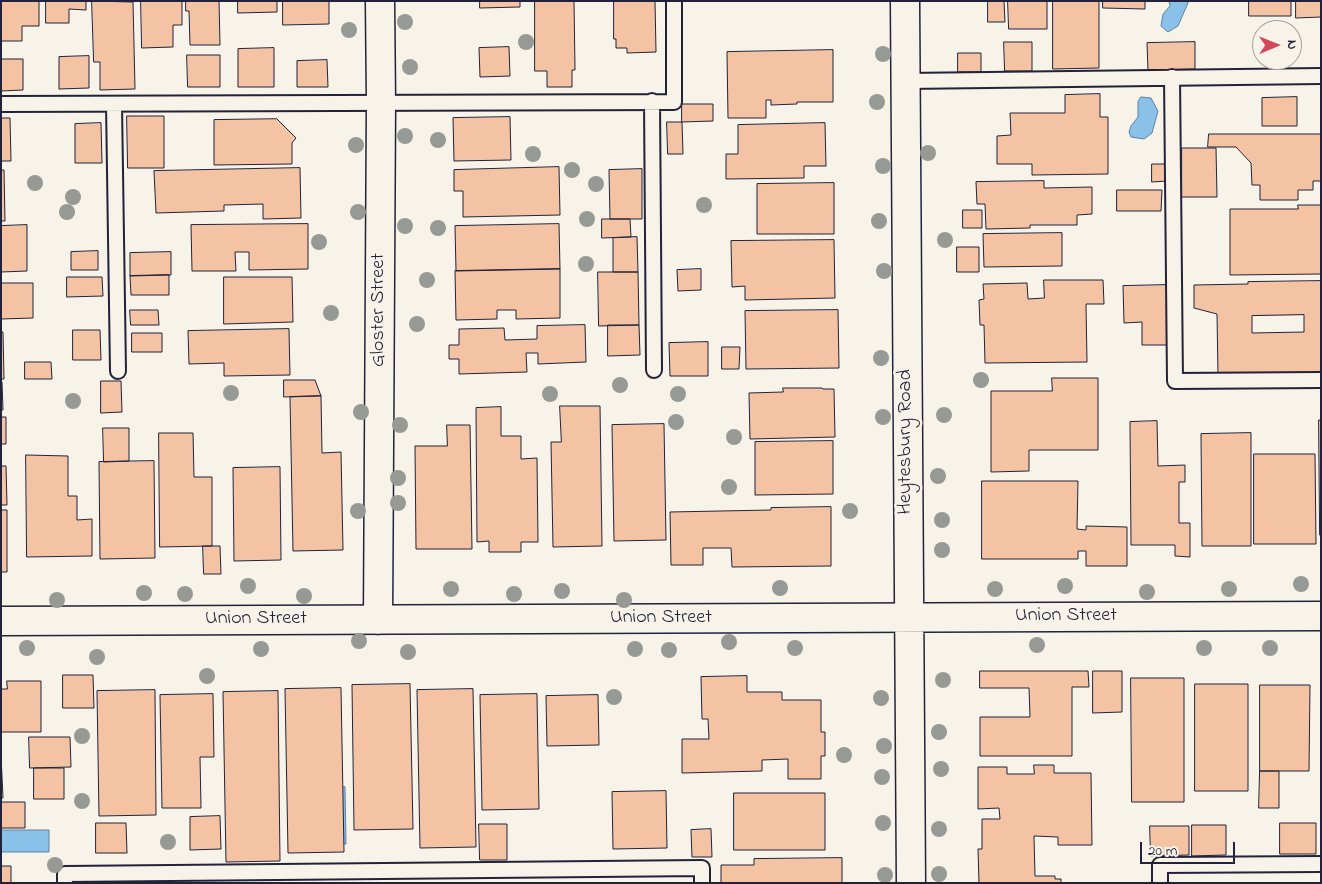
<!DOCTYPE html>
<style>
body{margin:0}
#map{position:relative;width:1322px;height:884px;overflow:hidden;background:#f7f3e8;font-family:"Indie Flower",sans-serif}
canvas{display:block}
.frame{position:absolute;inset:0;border:2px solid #22223b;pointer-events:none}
.north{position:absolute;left:1252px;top:20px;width:50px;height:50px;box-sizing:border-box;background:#f7f3e8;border:1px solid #a29fa3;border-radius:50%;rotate:89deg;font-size:14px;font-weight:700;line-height:20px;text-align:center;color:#22223b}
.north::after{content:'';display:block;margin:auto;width:18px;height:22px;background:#d1495b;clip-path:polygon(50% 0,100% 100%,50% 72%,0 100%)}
.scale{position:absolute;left:1140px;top:842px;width:95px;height:22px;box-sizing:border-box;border:2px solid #22223b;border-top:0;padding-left:6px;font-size:15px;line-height:18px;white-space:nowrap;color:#22223b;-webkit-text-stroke:4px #f7f3e8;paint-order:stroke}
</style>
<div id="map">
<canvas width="1322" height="884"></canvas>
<div class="frame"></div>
<div class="north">N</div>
<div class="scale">20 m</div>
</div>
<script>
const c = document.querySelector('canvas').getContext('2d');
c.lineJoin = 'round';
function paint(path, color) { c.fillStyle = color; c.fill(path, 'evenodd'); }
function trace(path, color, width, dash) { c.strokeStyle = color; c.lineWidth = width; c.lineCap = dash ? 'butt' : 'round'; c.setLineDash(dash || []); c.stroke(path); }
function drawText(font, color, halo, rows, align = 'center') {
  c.font = font + ' "Indie Flower",sans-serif'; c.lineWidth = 5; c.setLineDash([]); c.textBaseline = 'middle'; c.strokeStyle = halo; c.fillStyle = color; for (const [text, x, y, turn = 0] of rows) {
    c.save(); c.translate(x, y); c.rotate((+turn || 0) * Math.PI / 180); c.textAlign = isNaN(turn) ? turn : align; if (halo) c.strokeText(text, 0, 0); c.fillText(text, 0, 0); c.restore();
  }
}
const water = new Path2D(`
 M1169,1H1188V3L1178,26L1168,32L1161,26L1163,14L1170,6Z
 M1141,97L1151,98L1158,111L1152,133L1144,139L1131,137L1129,132L1131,126L1138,117V102Z
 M345,787L346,844H335L333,788Z
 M1,830H49V852H1Z`);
const building = new Path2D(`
 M1,1H39V26H22V41H1Z
 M46,1H86V10L69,9V23H46Z
 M92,1L133,2L135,89L100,90V62H94Z
 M141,1H182V25H173V47L142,48Z
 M186,1H219L220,45H190L189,11H186Z
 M238,1H277V12L238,13Z
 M283,1H329V24L283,25Z
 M480,1H520V7L480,8Z
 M535,1H574L575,70H572V87H547V71H535Z
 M614,1H655L656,52L627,53V48H616V39H614Z
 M988,1H1004L1005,22H988Z
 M1008,1H1047V29H1009Z
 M1053,1H1099V68L1053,69Z
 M1103,1H1145V9L1103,8Z
 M1249,1H1291V16H1249Z
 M1296,1H1321V17L1296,18Z
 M1004,42H1032V71H1005Z
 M1195,42V69L1148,70L1147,43Z
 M509,47L510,76L480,77L479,48Z
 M274,48V87H238V49Z
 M833,50V102H797V104L771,105V100H766V118H728L727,52Z
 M958,53H981V72H958Z
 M187,55H220V87H188Z
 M89,56V88L59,89V57Z
 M1,59H23V90L1,91Z
 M327,60L328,87H297V61Z
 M1100,94V117H1108V174L1032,175V164H997V136L1011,135L1010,113H1065V95Z
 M1297,97V126H1262V98Z
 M682,104H713V121L682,122Z
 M127,116H164V168H128Z
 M510,117L511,160L454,161L453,118Z
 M1,118H10L11,161H1Z
 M277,119L296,138L292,143V164L214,165V120Z
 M667,122H682L683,154H668Z
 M101,123L102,163H75V124Z
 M825,123L826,166H804V178L726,179V154H738V125Z
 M1209,134H1321V181H1313V190H1298V200H1260V185H1252L1251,163L1236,147H1208Z
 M1182,148H1216L1217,197H1182Z
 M1152,164H1166L1167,181L1152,182Z
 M559,167L560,215L463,217V191H454V170Z
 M300,168L301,218L263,219V204L224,205V211L156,213L154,171Z
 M642,169V219H610L609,170Z
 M1,170H4L5,221H1Z
 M1044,181V188L1092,187V214L1077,215V225H1030V228L986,229L985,204H977L976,182Z
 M834,183V234H757V184Z
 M1117,190H1162L1161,211H1117Z
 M1298,205H1321V274L1230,275V209H1298Z
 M963,210H982V228H963Z
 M602,219H630L631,237L602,238Z
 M308,224V269L249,270V252H235L236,271H192L191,225Z
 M559,224L560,269L456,271L455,226Z
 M27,225V271L1,272V226Z
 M1062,233V266L984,267L983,234Z
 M637,237L638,272H613V238Z
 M834,240L835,298L745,300V286L732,287L731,241Z
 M957,247H979V272H957Z
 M98,251V270H71V252Z
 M171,252V275L130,276V253Z
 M560,269V318L516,319V310H497V319L456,320L455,271Z
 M701,269V290L678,291L677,270Z
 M598,272H638L639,325L599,326Z
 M169,275V295H131L130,276Z
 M67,277H102L103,296L67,297Z
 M224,277H292L293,322L224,324Z
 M1044,280H1103L1104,304H1086L1087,362L985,363L984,325H980L979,300L984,299L983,284L1027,283L1028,299L1044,298Z
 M1321,281V374L1218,375L1217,314L1194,308V285L1248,284V282ZM1304,315V332L1252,333V316Z
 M1,283H33V318L1,319Z
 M1167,285L1168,345H1142V322L1124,323L1123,286Z
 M130,310H158L159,325H131Z
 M838,310L839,368L746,369L745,311Z
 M585,325L586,362L538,364V353H526L527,372L459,374V359H449V345H459V329L504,328L505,340L537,339V326Z
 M608,325H639L640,355L608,356Z
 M289,329L290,375L224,376V363L189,364L188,331Z
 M73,330H100L101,360H73Z
 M1,332H3L4,379H1Z
 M132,333H162V352H132Z
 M708,342V376H670L669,343Z
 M722,347H740L739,369H722Z
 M25,362H51L52,379H25Z
 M1052,378H1098V450H1029V471L991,472V391H1052Z
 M284,380H315L321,396L284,397Z
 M101,381H121L122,412L101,413Z
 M1,382H2L3,410H1Z
 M783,388H822L823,389H834L835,437L750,439L749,393L783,392Z
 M321,396L322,453L341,452L343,550L293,551L290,397Z
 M560,406H600L602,546L553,547L551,442H561Z
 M501,407V436H521V459L537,458L538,542H521V552H489V541L477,542L476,408Z
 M1,417H6V444H1Z
 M1319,420H1321V535H1320Z
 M1157,421L1158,466L1185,465V482H1179V523H1190V557L1175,556V545H1131L1130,422Z
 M664,424L666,540L614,541L612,425Z
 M447,425H470L472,549H416L415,446H447Z
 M103,428H129V461L104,462Z
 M159,433H193L194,477H212V546L160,547Z
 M1251,433V546H1202L1201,434Z
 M833,441V494L755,495V442Z
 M1254,454H1315L1316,544H1254Z
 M26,455L68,456V496H77V520L92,519V556L27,557Z
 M154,461L155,558L100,559L99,462Z
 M1,466H6L7,505H1Z
 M280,467L281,560L234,561L233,468Z
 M982,481H1078L1077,529L1086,530V526L1127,527V566H1086V551H1078V559H982Z
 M831,507V566L732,567L731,548H703V565H671L670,512L771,510V508Z
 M1,510H7V572H1Z
 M203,546H220L221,574H204Z
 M980,671H1088L1089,687H1072V756H980V717H1030L1029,688H980Z
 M1093,671H1122V712L1093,713Z
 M63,675H93L94,708H63Z
 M747,676V692H782V700H821V732H825V756H821V779H788V759L762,760V771L682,773V739H709L708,719H702L701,677Z
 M1131,678H1184V802H1132Z
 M7,681H41V732H1V689H7Z
 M410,684L413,829L354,830L352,685Z
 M1195,684H1248V791H1195Z
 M1260,685H1310L1309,771H1260Z
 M341,688L344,852L288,853L285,689Z
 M473,689L476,847L420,848L417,690Z
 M155,690L156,815L99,816L97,691Z
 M278,691L280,861L226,862L223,692Z
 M213,694L214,757H200L201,808H162L160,695Z
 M537,694L539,809L482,810L480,695Z
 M598,695L599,745L547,746L546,696Z
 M29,737H70L71,767L30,768Z
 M1,755L3,798H1Z
 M1034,765H1054V773H1091L1092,845H1058V837L1034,836L1035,876H1055V879H1061V883H979L978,849H982V819H1000L999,808L978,809V767H1007V774H1034Z
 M34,768H64V799H34Z
 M1260,771H1279V808H1259Z
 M666,791L667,848L613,849L612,792Z
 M734,793H825V850H734Z
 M1,802H25V828H1Z
 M220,816L221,849L190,850V817Z
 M96,823H126L127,853H96Z
 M1280,823H1316V854H1280Z
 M479,824H507V860H480Z
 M1192,825H1226V855L1192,856Z
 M1150,826H1189V855L1151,856Z
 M711,829L712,857H692L691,830Z
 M842,858V883H721V865H754V859Z
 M1,866H11V883H1Z
 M160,880V883H127V881Z`);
const lane = new Path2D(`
 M1172,77L1175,381L1321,380
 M905,81L1321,76
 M652,101L654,370
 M1,104L674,102V1
 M114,104L118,371
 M65,883V874L702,868V883
 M1160,883V865L1321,864`);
const street = new Path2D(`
 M905,1L911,883
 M378,620L381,103L380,1
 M1,621L1321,616`);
const trees = [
 [405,22],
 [349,30],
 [526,42],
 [883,54],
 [410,67],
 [877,102],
 [405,136],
 [438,140],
 [356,145],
 [928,153],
 [533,154],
 [883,166],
 [572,170],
 [35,183],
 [596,184],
 [73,197],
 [704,205],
 [67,212],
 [358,212],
 [587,219],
 [879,221],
 [405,226],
 [438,228],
 [945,240],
 [319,242],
 [586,264],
 [884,271],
 [427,280],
 [331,313],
 [417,324],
 [881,358],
 [981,380],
 [620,385],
 [231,393],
 [550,394],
 [678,394],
 [73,401],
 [361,412],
 [944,415],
 [883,417],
 [676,422],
 [400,425],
 [734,437],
 [938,476],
 [398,478],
 [729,487],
 [398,503],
 [358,511],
 [850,511],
 [942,520],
 [942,550],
 [1301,584],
 [248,586],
 [1065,586],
 [780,588],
 [451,589],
 [995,589],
 [1229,589],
 [562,591],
 [1147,592],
 [144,593],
 [185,594],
 [514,594],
 [304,596],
 [57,600],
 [624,600],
 [359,641],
 [729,642],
 [1037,645],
 [27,648],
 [795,648],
 [1204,648],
 [1270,648],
 [261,649],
 [635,649],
 [669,650],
 [408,652],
 [97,657],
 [207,676],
 [943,680],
 [614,697],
 [881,698],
 [939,732],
 [82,736],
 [884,746],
 [844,755],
 [941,769],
 [882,777],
 [82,801],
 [883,823],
 [939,829],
 [168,842],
 [55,865],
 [939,874],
 [885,875]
];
const streetNames = [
 ["Gloster Street",380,310,-90],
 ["Heytesbury Road",907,442,-90],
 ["Union Street",1066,617],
 ["Union Street",661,619],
 ["Union Street",256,620]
];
paint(water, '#89c1e8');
trace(water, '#6081a3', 1);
paint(building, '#f3c3a3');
trace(building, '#22223b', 1);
trace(lane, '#22223b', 18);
trace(street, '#22223b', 31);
trace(lane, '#f7f3e8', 14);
trace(street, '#f7f3e8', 28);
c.fillStyle = '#979995';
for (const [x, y] of trees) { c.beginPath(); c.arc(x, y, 8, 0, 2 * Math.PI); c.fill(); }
drawText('20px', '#22223b', '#f7f3e8', streetNames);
</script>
